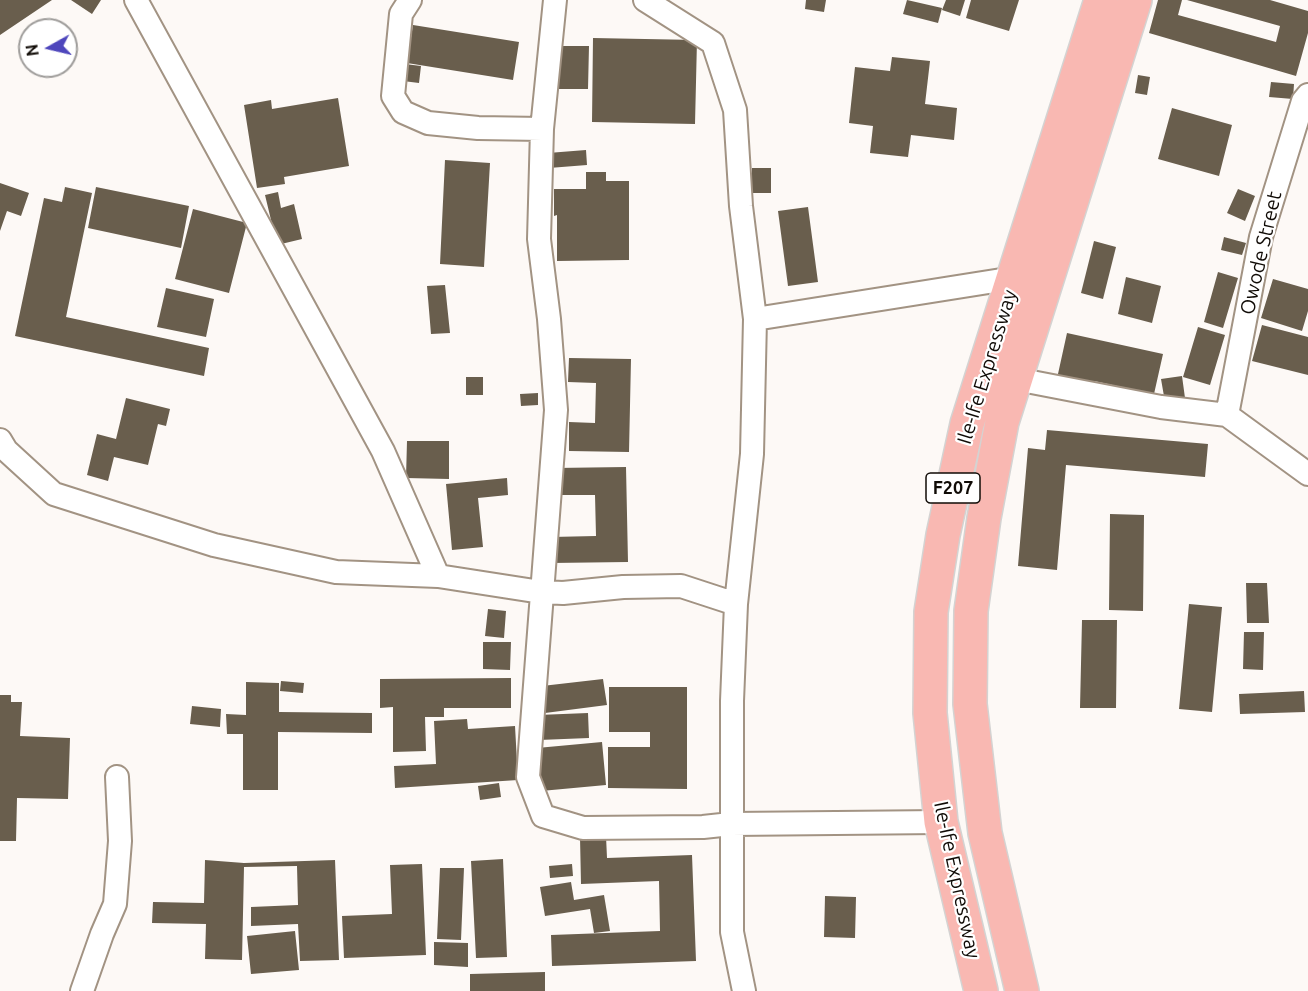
<!DOCTYPE html>
<style>
body{margin:0}
#map{position:relative;width:1308px;height:991px;overflow:hidden;background:#fdf9f6;font-family:Ubuntu,sans-serif}
canvas{display:block}
.north{position:absolute;left:18px;top:18px;width:60px;height:60px;box-sizing:border-box;background:#fff;border:2px solid #9f9d9b;border-radius:50%;rotate:262deg;font-size:16px;font-weight:700;line-height:24px;text-align:center;color:#100b06}
.north::after{content:'';display:block;margin:auto;width:21px;height:27px;background:#4e46bc;clip-path:polygon(50% 0,100% 100%,50% 72%,0 100%)}
</style>
<div id="map">
<canvas width="1308" height="991"></canvas>
<div class="north">N</div>
</div>
<script>
const c = document.querySelector('canvas').getContext('2d');
c.lineJoin = 'round';
function paint(path, color) { c.fillStyle = color; c.fill(path, 'evenodd'); }
function trace(path, color, width, dash) { c.strokeStyle = color; c.lineWidth = width; c.lineCap = dash ? 'butt' : 'round'; c.setLineDash(dash || []); c.stroke(path); }
function drawText(font, color, halo, rows, align = 'center') {
  c.font = font + ' Ubuntu,sans-serif'; c.lineWidth = 4.5; c.setLineDash([]); c.textBaseline = 'middle'; c.strokeStyle = halo; c.fillStyle = color; for (const [text, x, y, turn = 0] of rows) {
    c.save(); c.translate(x, y); c.rotate((+turn || 0) * Math.PI / 180); c.textAlign = isNaN(turn) ? turn : align; if (halo) c.strokeText(text, 0, 0); c.fillText(text, 0, 0); c.restore();
  }
}
const building = new Path2D(`
 M0,0H52L0,35Z
 M71,0H101L92,14Z
 M806,0H826L824,12L805,9Z
 M907,0L942,8L938,23L903,14Z
 M946,0H965L960,16L942,10Z
 M971,0H1019L1009,31L966,18Z
 M1158,0H1182L1178,15L1276,42L1280,26L1187,0H1270L1308,11V33L1296,76L1149,33Z
 M413,25L519,42L513,80L407,63Z
 M593,38L697,40L695,124L592,122Z
 M558,46H589L588,89H557Z
 M892,57L930,61L925,104L957,108L954,140L911,135L908,157L870,153L873,126L849,123L855,67L890,71Z
 M405,64L421,66L419,83L403,81Z
 M1138,75L1150,77L1147,95L1135,93Z
 M1271,82L1294,84L1293,99L1269,97Z
 M338,98L349,166L284,177L285,184L257,188L244,105L271,100L272,109Z
 M1172,108L1232,125L1219,176L1158,159Z
 M586,150L587,165L549,168L548,153Z
 M445,160L490,163L484,267L440,264Z
 M752,168H771V193H752Z
 M586,172H606V181H629V260L557,261V215L554,216V189H586Z
 M0,183L29,193L21,216L7,211L0,231Z
 M65,187L92,193L66,317L209,348L204,376L15,336L44,198L62,202Z
 M96,187L189,206L181,248L88,228Z
 M1238,189L1255,196L1245,221L1227,213Z
 M278,192L281,208L294,204L302,239L277,245L265,195Z
 M808,207L818,282L788,286L778,211Z
 M193,209L247,223L229,293L175,279Z
 M1224,237L1246,243L1242,255L1221,250Z
 M1094,241L1116,247L1103,299L1081,293Z
 M1218,272L1238,278L1223,328L1204,322Z
 M1126,277L1161,286L1152,323L1118,314Z
 M1273,279L1308,289V311L1302,331L1261,318Z
 M445,285L450,333L431,334L427,286Z
 M166,288L214,299L206,337L157,327Z
 M1262,325L1308,337V375L1252,361Z
 M1198,327L1225,335L1210,385L1183,377Z
 M1067,333L1163,354L1154,394L1094,381L1091,391L1056,383Z
 M569,358L631,359L629,452L569,451V422L595,423L596,383L568,382Z
 M1182,376L1185,398L1165,402L1161,379Z
 M466,377H483V395H466Z
 M538,393V405L521,406L520,394Z
 M126,398L170,409L166,426L158,424L148,465L114,457L108,481L87,475L97,434L116,439Z
 M1047,430L1208,444L1205,477L1066,465L1057,570L1018,566L1028,448L1045,450Z
 M407,441H449V479L406,478Z
 M626,467L628,562L551,563V537L596,536L595,495H555V468Z
 M507,478L508,495L478,498L483,547L452,550L446,484Z
 M1110,514L1144,515L1143,611L1109,610Z
 M1246,583H1267L1269,623H1247Z
 M1189,604L1222,607L1212,712L1179,709Z
 M488,609L506,611L504,638L485,636Z
 M1082,620H1117L1116,708H1080Z
 M1244,632H1264L1263,670L1243,669Z
 M483,642H511L510,670L483,669Z
 M511,678V708H444V717H425L426,751L393,752V707L380,708V679Z
 M603,679L607,705L545,713L542,686Z
 M281,681L304,683L303,693L280,691Z
 M246,682L279,683V712L372,713V733L278,732V790H243V734H227L226,714L246,715Z
 M609,687H687V789L608,788V747H650V732H609Z
 M1304,691L1305,712L1240,714L1239,694Z
 M0,695H11V702H22L20,736L70,738L68,799L17,798L16,841H0Z
 M192,706L221,709L220,727L190,724Z
 M588,713L589,738L539,740L538,715Z
 M467,719L468,729L515,726L518,780L395,788L394,766L436,764L434,721Z
 M602,742L606,785L541,791L537,748Z
 M499,783L501,797L480,800L478,786Z
 M606,836L607,858L692,855L696,961L552,966L551,935L660,931L659,881L581,884L580,837Z
 M503,859L507,957L476,958L471,861Z
 M205,860L244,863L335,860L339,960L300,961L298,924L251,926V907L298,905L297,866L244,867L242,960L205,959L206,924L152,923L153,902L204,903Z
 M422,864L426,955L344,958L342,916L392,914L390,865Z
 M572,864L573,876L550,878L549,866Z
 M440,868H464L461,940L437,939Z
 M571,882L574,900L604,895L610,931L594,933L590,909L545,916L540,887Z
 M825,896L856,897L855,938L824,937Z
 M295,931L299,970L251,974L247,936Z
 M434,942L468,943V967L434,965Z
 M545,972V991H470V974Z`);
const street = new Path2D(`
 M136,0L383,451L438,576L541,592L563,593L623,587L681,586L736,604
 M410,0L401,14L393,96L403,112L428,123L478,128L542,129
 M555,0L542,129L539,239L549,319L556,410L528,777L543,816L583,828L703,827L731,824L941,822
 M645,0L713,43L735,110L741,206L755,319L752,454L736,604L732,701V932L744,991
 M755,319L1014,278
 M1016,379L1161,407L1227,415L1308,474
 M1227,415L1261,237L1303,101L1308,95
 M0,440L6,450L54,494L214,545L336,572L438,576
 M82,991L102,934L115,904L120,841L117,777`);
const primary = new Path2D(`
 M981,991L941,822L930,713L931,612L943,535L967,424L1101,0
 M1022,991L985,833L970,704L971,611L984,518L1002,422L1135,0`);
const shields = [
 [953,488,54]
];
const shieldNames = [
 ["F207",953,488]
];
const streetNames = [
 ["Owode Street",1261,253,-77],
 ["Ile-Ife Expressway",987,367,-73],
 ["Ile-Ife Expressway",957,880,78]
];
paint(building, '#695e4d');
trace(street, '#a29383', 26);
trace(primary, '#d4d3d2', 36);
trace(street, '#fff', 22);
trace(primary, '#f9b8b2', 33);
for (const [x, y, w] of shields) { const box = new Path2D(); box.roundRect(x - w / 2, y - 15, w, 30, 4.5); c.fillStyle = '#fff'; c.fill(box); trace(box, '#100b06', 1.5); }
drawText('bold 18px', '#100b06', null, shieldNames);
drawText('20px', '#100b06', '#fff', streetNames);
</script>
